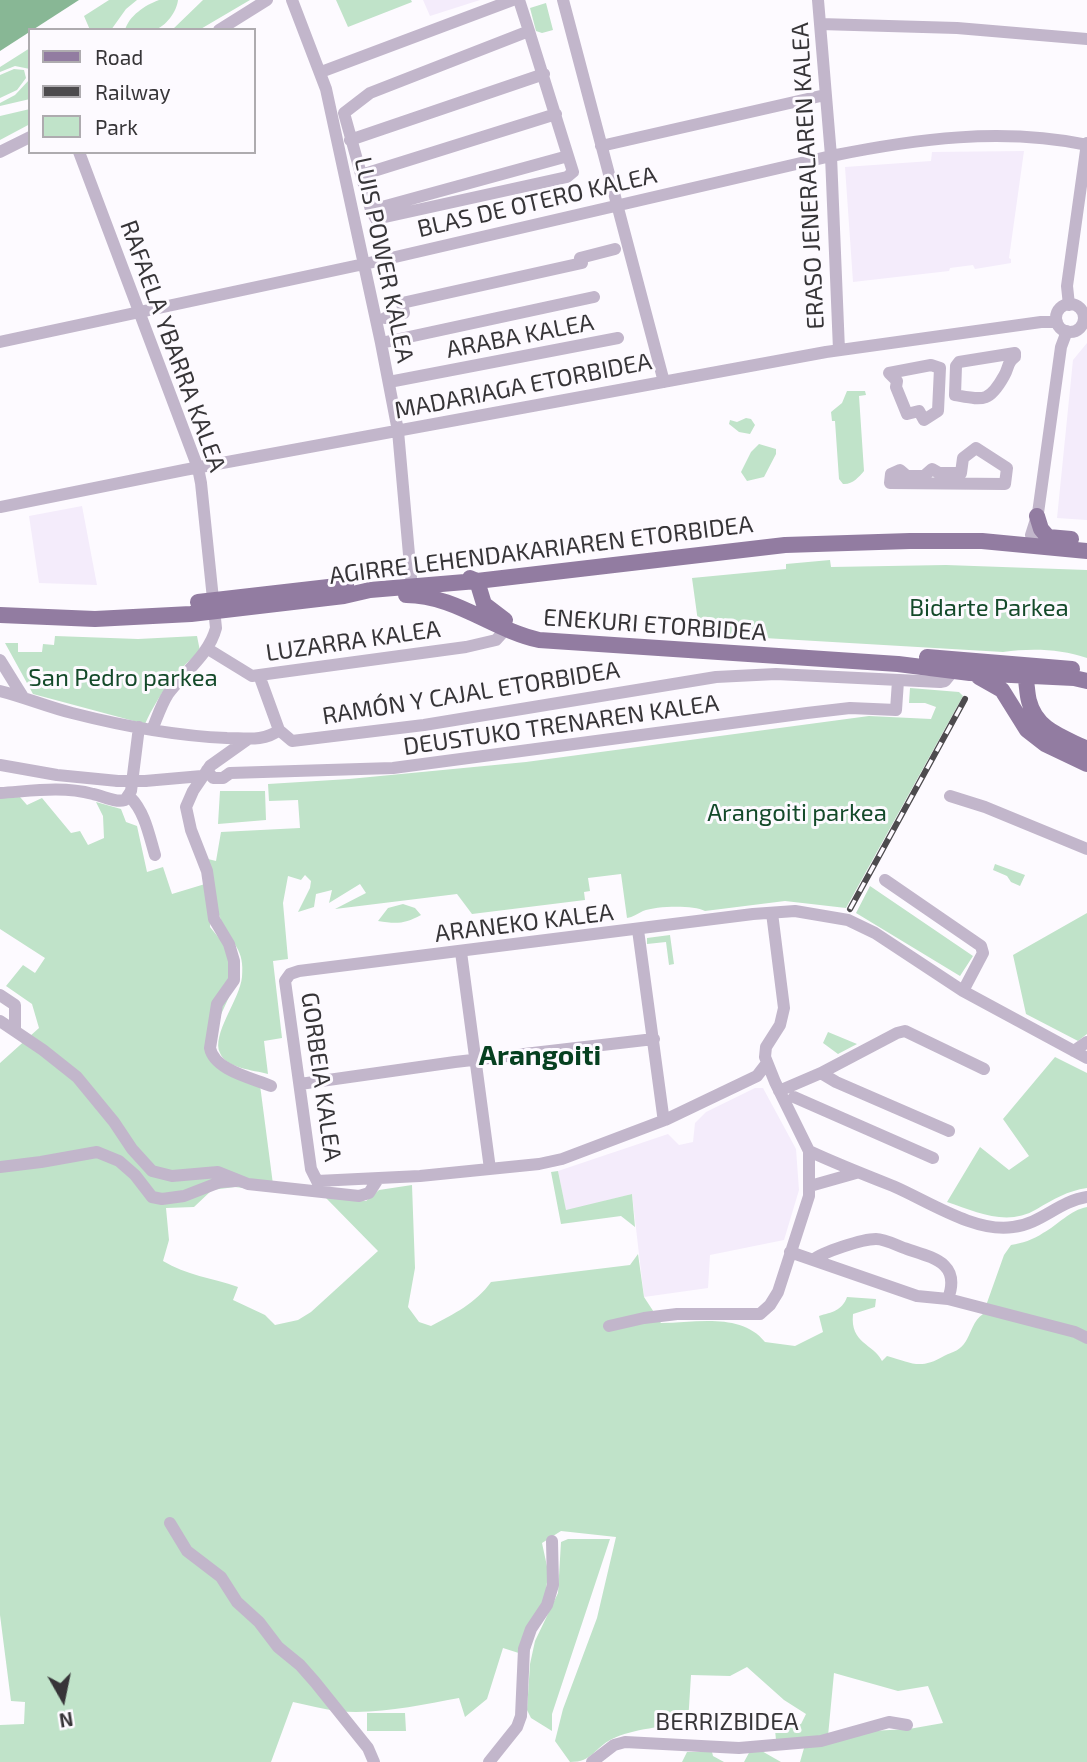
<!DOCTYPE html>
<meta charset="utf-8">
<style>
body{margin:0}
#map{position:relative;width:1087px;height:1762px;overflow:hidden;background:#fdfaff;font-family:"Exo 2",sans-serif}
canvas{display:block}
.legend{position:absolute;left:28px;top:28px;width:228px;height:126px;box-sizing:border-box;background:#fdfaff;border:2px solid #aeabaf;margin:0;padding:9px 12px;list-style:none;font-size:21px;color:#373538}
.legend li{display:flex;align-items:center;gap:14px;height:35px}
.legend b{width:35px;border:2px solid #aeabaf}
.north{position:absolute;left:28px;top:1664px;width:70px;height:70px;-webkit-text-stroke:5px #fdfaff;paint-order:stroke;rotate:171deg;font-size:19px;font-weight:700;line-height:28px;text-align:center;color:#373538}
.north::after{content:'';display:block;margin:auto;width:24px;height:32px;background:#373538;clip-path:polygon(50% 0,100% 100%,50% 72%,0 100%)}
</style>
<div id="map">
<canvas width="1087" height="1762"></canvas>
<ul class="legend">
<li><b style="height:9px;background:#927ca1"></b>Road</li>
<li><b style="height:9px;background:#4d4b4e"></b>Railway</li>
<li><b style="height:19px;background:#c0e3c9"></b>Park</li>
</ul>
<div class="north">N</div>
</div>
<script>
const c = document.querySelector('canvas').getContext('2d');
c.lineJoin = 'round';
function paint(path, color) { c.fillStyle = color; c.fill(path, 'evenodd'); }
function trace(path, color, width, dash) { c.strokeStyle = color; c.lineWidth = width; c.lineCap = dash ? 'butt' : 'round'; c.setLineDash(dash || []); c.stroke(path); }
function drawText(font, color, halo, rows, align = 'center') {
  c.font = font + ' "Exo 2",sans-serif'; c.lineWidth = 6; c.setLineDash([]); c.textBaseline = 'middle'; c.strokeStyle = halo; c.fillStyle = color; for (const [text, x, y, turn = 0] of rows) {
    c.save(); c.translate(x, y); c.rotate((+turn || 0) * Math.PI / 180); c.textAlign = isNaN(turn) ? turn : align; if (halo) c.strokeText(text, 0, 0); c.fillText(text, 0, 0); c.restore();
  }
}
const built = new Path2D(`
 M423,0H480L430,16Z
 M1024,151L1009,258L1011,259V263L975,269L973,265L950,268L949,271L853,282L845,167L931,161L932,152Z
 M1087,343V520L1057,518L1073,360Z
 M82,506L97,585L39,583L29,516Z
 M755,1088H763L796,1149L799,1190L784,1240L710,1255L708,1288L644,1297L632,1194L566,1211L558,1171L668,1134L679,1145L693,1142L695,1123L706,1112Z`);
const green = new Path2D(`
 M109,0H137L126,9L111,30H90L84,16Z
 M159,0H178C177,11 166,27 154,30C145,32 134,30 125,30C129,16 145,5 159,0Z
 M203,0H250L199,30H172Z
 M336,0H411L412,2L348,27Z
 M546,3L553,30L542,33L536,31L530,8Z
 M30,48V69L15,66L0,72V67Z
 M14,69L24,70L26,78L17,90L0,98V75Z
 M30,79V99L0,106V103L15,95Z
 M30,109V124L0,140V116Z
 M847,391H865L866,395L859,396L864,471C859,477 852,485 843,484L839,479L835,421H832L831,412L842,403Z
 M746,418L751,419L755,425L750,434L739,432L729,424L730,420L737,422Z
 M759,444L776,449V454L764,477L747,481L741,472L751,452Z
 M830,560L831,567L946,565L1087,570V658C1060,649 1032,648 1003,652L713,635L699,629L692,578L786,569V564Z
 M55,636L138,639L197,636L200,651C175,672 159,694 145,724L33,694L5,643H18V652H42L43,644L54,645Z
 M910,688L959,692L963,696L846,908L785,901L705,911C693,905 657,906 643,911C637,914 633,917 627,918L621,874L588,878L590,891L584,892L585,900L472,914L457,894L335,909L366,893L360,884L329,903L332,890L316,894L314,907L298,912L310,888L311,881L305,875L301,880L288,876L283,903L288,959L273,961L282,1038L264,1041L268,1074C253,1070 226,1068 220,1053C211,1035 240,999 242,977C245,949 232,944 222,923C214,903 212,880 208,859L216,861L221,832L300,828L298,800L269,801L268,784L349,779L526,762L869,716L931,719L936,707L925,703H909Z
 M220,791H265L266,820L218,824Z
 M20,797L27,805L42,798L71,833L80,831L88,845L104,838L103,816L96,802L121,809L126,822L137,826L147,872L163,867L172,894L205,884L211,916L210,927L223,943L231,964L229,997L207,1045L208,1057L260,1085L274,1192L235,1187L212,1190L194,1207L166,1208L169,1240L163,1261C186,1275 212,1278 238,1287L233,1300L265,1315L275,1325L298,1320L311,1312L378,1251L325,1197L366,1201L379,1190L412,1185L415,1268L408,1307L419,1322L431,1326C454,1314 476,1303 491,1282L630,1265L638,1254L644,1297L661,1323C695,1323 741,1312 765,1342L795,1346L823,1332L819,1316C832,1312 842,1311 847,1297L876,1299L875,1307L853,1314C850,1344 873,1343 882,1361L887,1356C912,1363 920,1370 944,1356C954,1351 960,1351 966,1341C972,1331 973,1321 983,1314L1004,1255L1011,1245C1022,1243 1033,1240 1043,1233C1058,1225 1070,1210 1087,1207V1762H800L804,1748L871,1731L909,1729L943,1723L928,1686L898,1691L834,1673L828,1736L776,1740L775,1730L801,1724L806,1714L784,1700L747,1667L730,1676L691,1675L688,1723C666,1726 632,1729 612,1739C594,1748 593,1762 570,1762L555,1741L563,1709L597,1618L616,1537L561,1531L542,1543L548,1571L546,1593L528,1656L503,1648L487,1699L465,1717L459,1698C420,1705 377,1715 337,1711C323,1709 308,1705 293,1702L271,1762H0V1725L24,1724L25,1702L11,1701L0,1615V1063L39,1028L32,1004L6,986L23,965L35,973L45,958L0,929V798Z
 M995,864L1025,875L1020,886L1011,882L1007,876L993,870Z
 M870,886L973,956L960,976L856,913Z
 M403,904L415,908L421,915C405,924 396,924 378,921L388,908Z
 M1087,913V1034L1078,1041L1026,1014L1013,955Z
 M670,935L674,964L669,965L666,942L647,944V938Z
 M828,1032L857,1044L838,1054L823,1043Z
 M1055,1057L1087,1073V1188C1067,1191 1054,1199 1037,1209C1007,1227 977,1212 947,1202L980,1147L1009,1170L1029,1156L1003,1119Z
 M558,1171L566,1210L632,1194L635,1227L621,1216L561,1224L551,1172Z
 M568,1539H610L552,1714V1731L531,1718L527,1710L530,1664L535,1641L558,1593L561,1542Z
 M367,1713H405L406,1731H367Z
 M760,1750L781,1762H744L750,1751Z
 M687,1752H712L713,1756L724,1762H682Z`);
const water = new Path2D(`
 M0,0H79L0,51Z`);
const minor = new Path2D(`
 M292,0L326,89L381,343L398,431L411,577
 M519,0L529,31
 M563,0L664,382
 M818,0L831,156L839,350
 M820,24L957,28L1087,39
 M219,30L267,0
 M529,31L573,172L567,177L376,219L371,210L344,113L370,93Z
 M321,72L513,0
 M350,140L544,74
 M601,146L825,95
 M0,152L30,137
 M79,152L198,468L201,483L216,628C209,655 184,672 168,694C161,705 157,718 152,730
 M361,175L556,114
 M371,210L568,156
 M1056 318a14 14 0 1 1 28 0a14 14 0 1 1-28 0Z
 M1069,305L1067,286L1087,143
 M385,318L404,313L402,303L582,263L580,258L615,249
 M0,342L378,261L831,156C915,139 1002,127 1087,145
 M381,343L594,297
 M1015,353V357C1007,362 1009,368 1004,376C989,403 983,400 955,395L956,366L959,362Z
 M931,365L940,368L938,411L924,420L919,411L907,414L896,387L897,381L889,373Z
 M389,382L618,338
 M976,448L1007,468L1005,484L890,483L891,474L900,470L907,476H924L932,469L939,473H961L963,458Z
 M0,507L184,470L826,352L1041,322H1057
 M1037,547L1031,535L1038,513L1061,347L1067,331
 M208,649L252,676L466,647L496,640L505,630
 M0,660L23,697
 M259,675L279,730L292,741L424,725L716,677L776,674L940,682L945,681L954,670
 M0,691C24,697 48,707 72,713C123,726 175,736 227,738C245,738 264,742 279,730
 M248,739L210,766L193,791L186,807L191,830L207,871L214,919L229,944L234,961V980L217,1004L210,1048C214,1070 252,1078 271,1086
 M0,765L57,775L118,781
 M207,770L213,778H223L230,773L393,768L807,713L850,708L896,710L898,681
 M145,781L202,776
 M0,793C32,791 62,786 93,794C104,796 115,803 125,800L131,791L139,727
 M950,796L985,807L1087,849
 M130,797C145,812 149,835 155,855
 M885,880L981,946L983,953L963,991
 M772,913L784,1008L780,1025L766,1047L765,1057L775,1082L809,1151C837,1164 865,1175 893,1186C928,1201 975,1233 1013,1227C1041,1224 1059,1201 1087,1197
 M638,930L663,1115L665,1120
 M461,952L490,1169
 M0,995L15,1005V1030
 M0,1021L43,1050L77,1077L114,1122L132,1149L152,1171L172,1176L218,1172L248,1184L359,1196L369,1193L378,1179
 M1074,1051L1087,1042
 M767,1063L757,1076L665,1120L562,1159L539,1164L420,1176L317,1181L311,1169L285,981L290,974L299,971L753,914L795,911L848,920L875,933L963,991L1087,1058
 M821,1073L897,1033L905,1031L984,1069
 M300,1084L455,1062L654,1039
 M779,1091L821,1073L836,1082L949,1131
 M794,1097L933,1158
 M0,1167L41,1162L97,1152L119,1161L135,1175L152,1197L162,1199L184,1196L220,1182L236,1181
 M810,1186L856,1173
 M790,1252L917,1296L948,1299C961,1263 934,1258 907,1249C898,1246 885,1239 876,1239C862,1239 823,1252 813,1260
 M948,1299L1075,1332L1087,1338
 M609,1326L644,1318L677,1314H760L770,1305L778,1292L809,1196V1151
 M170,1523L187,1551L221,1577L237,1602L259,1622L278,1647L300,1665L315,1682L368,1748L374,1762
 M489,1762L517,1727L521,1716L524,1649L531,1629L547,1605L553,1585L552,1541
 M592,1762L614,1745L625,1742L739,1748L821,1741L889,1722L907,1725`);
const major = new Path2D(`
 M1037,516L1041,529L1048,537L1071,539
 M470,578L477,581L484,604L505,620
 M406,595C455,595 493,630 539,640L898,664L970,673L1074,678L1087,681
 M198,602L346,585
 M0,615L95,619L191,614L344,596L370,590L477,581L785,545L910,541H982L1087,551
 M927,657L1072,669
 M1022,669C1028,679 1026,690 1029,701C1036,730 1063,737 1087,749
 M979,677L1002,690L1027,730L1045,744L1087,764`);
const rail = new Path2D(`
 M850,909L965,699`);
const minorBridge = new Path2D(`
 M118,781H145`);
const streetNames = [
 ["ERASO JENERALAREN KALEA",808,176,-93],
 ["BLAS DE OTERO KALEA",537,202,-13],
 ["LUIS POWER KALEA",384,260,78],
 ["ARABA KALEA",520,336,-11],
 ["RAFAELA YBARRA KALEA",173,346,70],
 ["MADARIAGA ETORBIDEA",523,386,-11],
 ["AGIRRE LEHENDAKARIAREN ETORBIDEA",541,550,-7],
 ["ENEKURI ETORBIDEA",655,625,4],
 ["LUZARRA KALEA",353,641,-8],
 ["RAMÓN Y CAJAL ETORBIDEA",471,693,-9],
 ["DEUSTUKO TRENAREN KALEA",561,725,-8],
 ["ARANEKO KALEA",524,923,-7],
 ["GORBEIA KALEA",321,1077,82],
 ["BERRIZBIDEA",727,1722]
];
const parkNames = [
 ["Bidarte Parkea",989,608],
 ["San Pedro parkea",123,678],
 ["Arangoiti parkea",797,813]
];
const quarterNames = [
 ["Arangoiti",540,1056]
];
paint(built, '#f4ecfb');
paint(green, '#c0e3c9');
paint(water, '#88b795');
trace(minor, '#c2b6cb', 12);
trace(major, '#927ca1', 16);
trace(rail, '#4d4b4e', 6);
trace(rail, '#fdfaff', 3.5, [10]);
trace(minorBridge, '#c2b6cb', 12);
drawText('24px', '#373538', '#fdfaff', streetNames);
drawText('24px', '#144a2a', '#fdfaff', parkNames);
drawText('bold 28px', '#064020', '#fdfaff', quarterNames);
</script>
